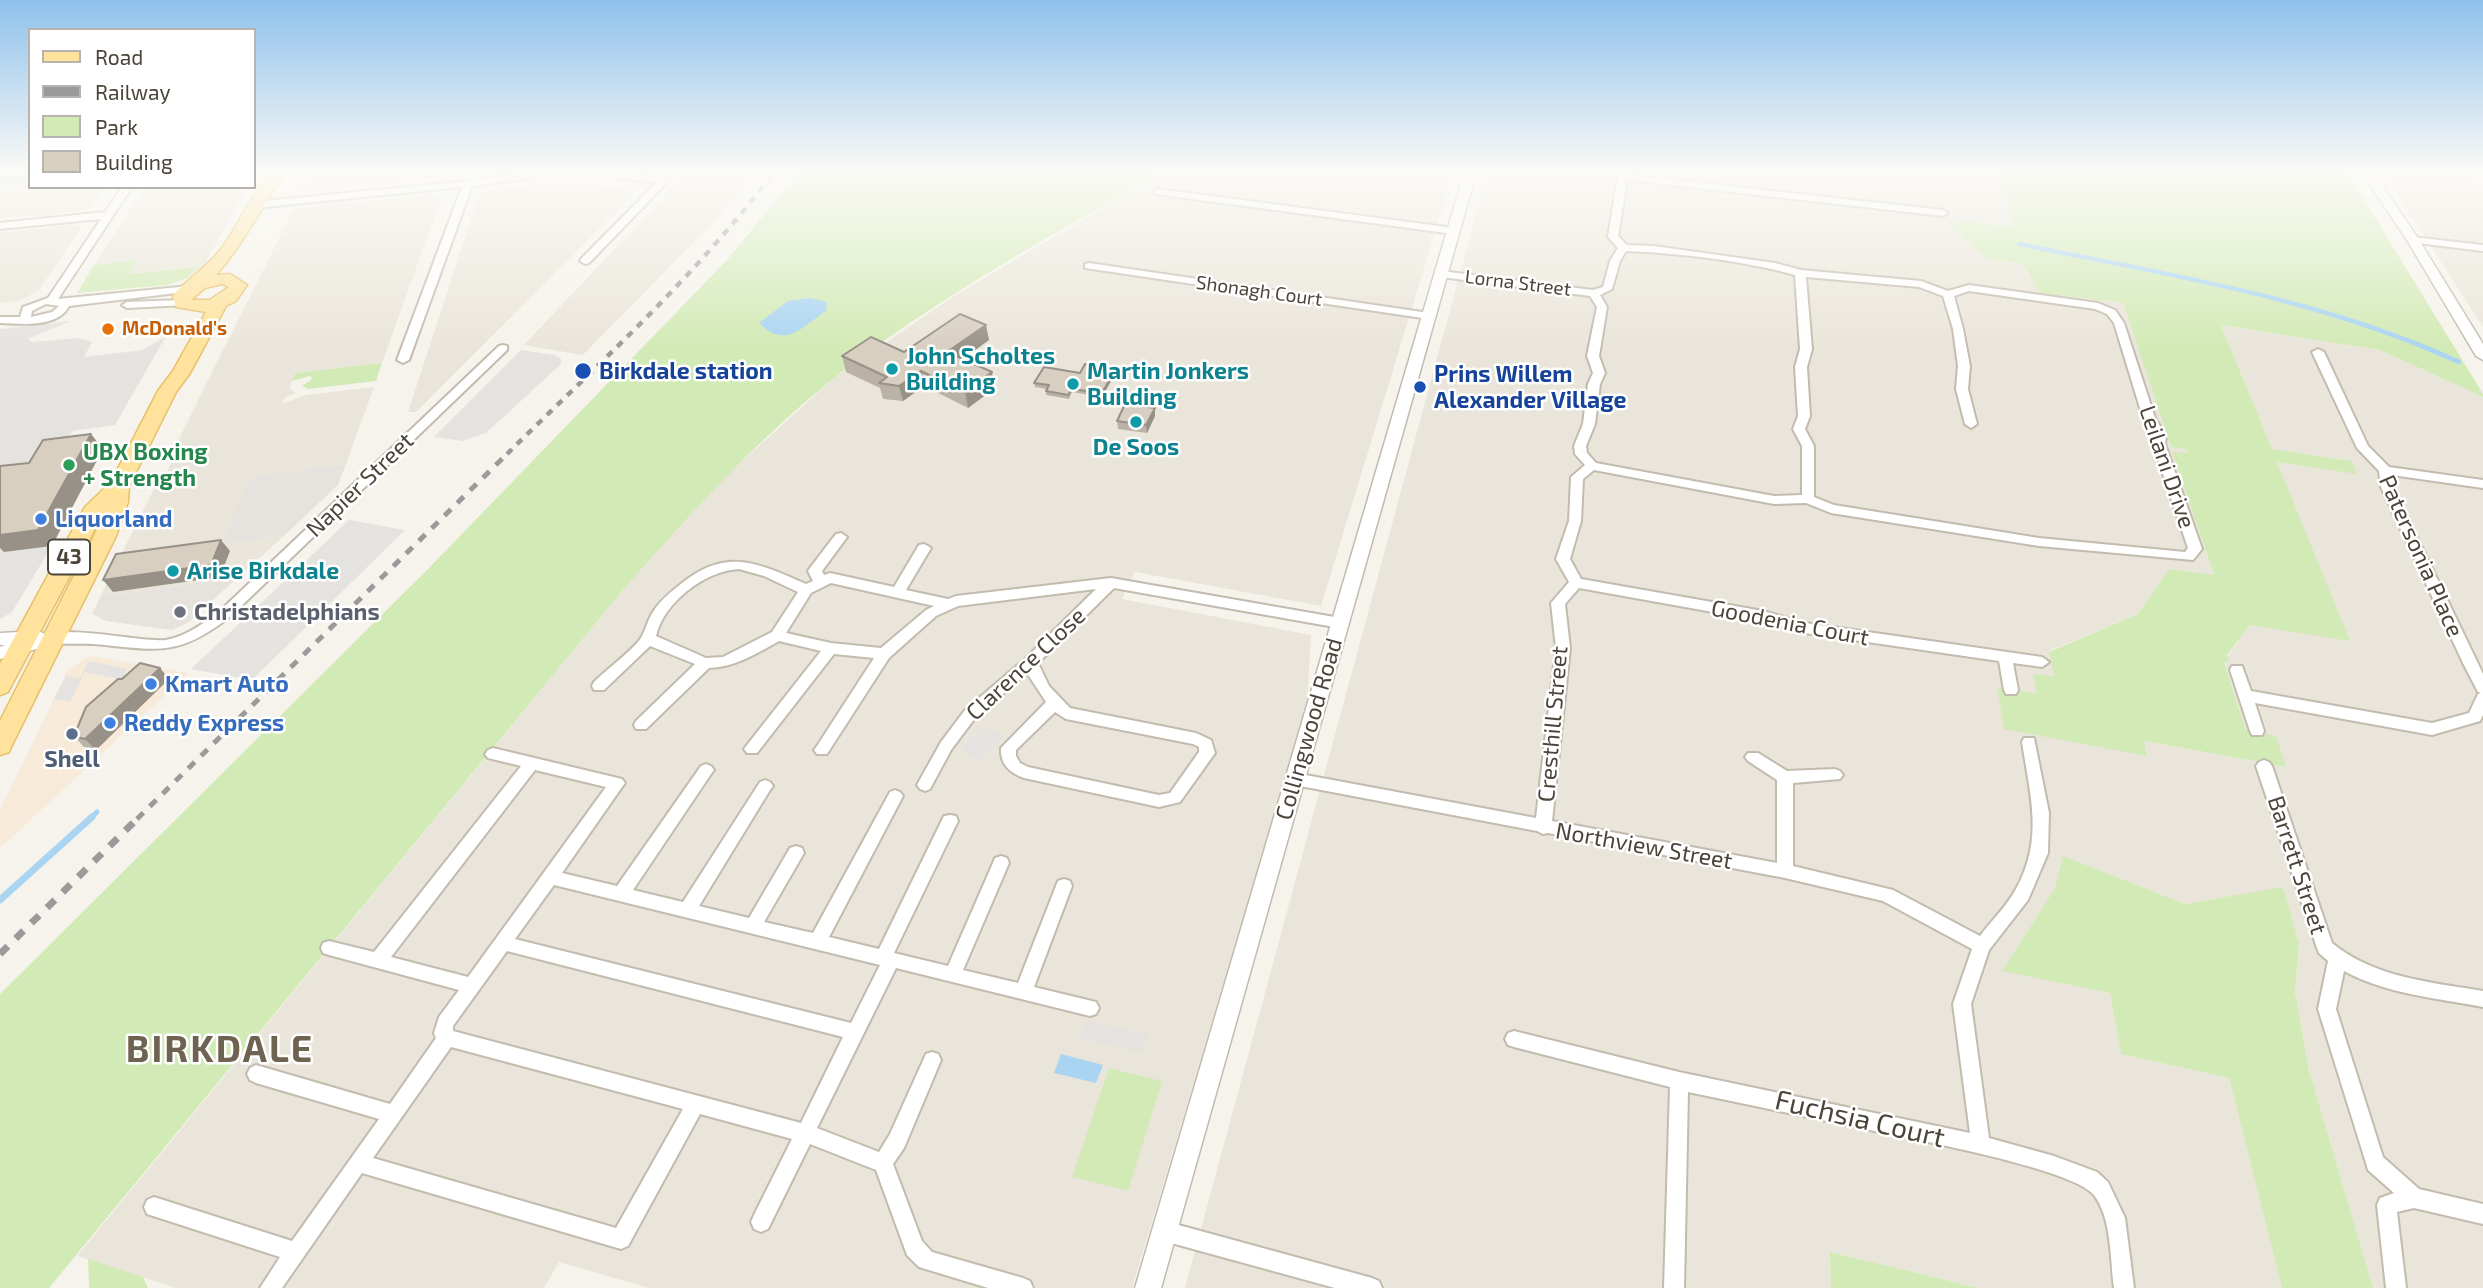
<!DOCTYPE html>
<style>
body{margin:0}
#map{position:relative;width:2483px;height:1288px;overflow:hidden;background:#f6f3ec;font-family:"Exo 2",sans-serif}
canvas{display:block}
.legend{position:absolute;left:28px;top:28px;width:228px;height:161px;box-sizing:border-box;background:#fff;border:2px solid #b7b4b0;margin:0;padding:9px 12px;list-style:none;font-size:21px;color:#4b4439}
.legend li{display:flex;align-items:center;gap:14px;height:35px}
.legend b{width:35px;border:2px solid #b7b4b0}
</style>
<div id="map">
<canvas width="2483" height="1288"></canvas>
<ul class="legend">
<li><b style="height:9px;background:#ffe39c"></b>Road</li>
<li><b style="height:9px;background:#9a9a9a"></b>Railway</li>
<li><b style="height:19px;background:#d2eab5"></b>Park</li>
<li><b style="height:19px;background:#d8cfc1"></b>Building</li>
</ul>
</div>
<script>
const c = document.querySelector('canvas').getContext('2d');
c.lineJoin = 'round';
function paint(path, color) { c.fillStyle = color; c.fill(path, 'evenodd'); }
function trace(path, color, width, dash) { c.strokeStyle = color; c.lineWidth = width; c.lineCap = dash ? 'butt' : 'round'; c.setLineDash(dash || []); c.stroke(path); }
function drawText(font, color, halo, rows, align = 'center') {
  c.font = font + ' "Exo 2",sans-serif'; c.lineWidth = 5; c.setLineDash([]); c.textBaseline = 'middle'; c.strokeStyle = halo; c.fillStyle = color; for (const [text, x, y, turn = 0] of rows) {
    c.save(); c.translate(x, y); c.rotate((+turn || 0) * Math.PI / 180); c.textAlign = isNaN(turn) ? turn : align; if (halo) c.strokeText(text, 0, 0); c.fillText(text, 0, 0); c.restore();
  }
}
const residential = new Path2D(`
 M313,170H517L302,192Z
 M689,170H757L710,226L583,355L524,345Z
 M1167,170H1454L1321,606L1135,572L1122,599L1311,635L1307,706L1132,1288H649L559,1262L544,1288H176L77,1256L618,596L707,493L834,378L954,296Z
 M1488,170H1999L2013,228L1963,221L1988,259L2022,263L2040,293L2123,303L2171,447L2187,449L2188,454L2173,453L2214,576L2169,569L2138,614L2049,651L2147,755L2143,741L2285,767L2246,730L2224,661L2250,625L2276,461L2357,473L2351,461L2272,449L2221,325L2380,350L2483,397V1288H2373L2309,1070L2295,992L2299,943L2283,888L2185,904L2064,857L2055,888L2003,970L2110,993L2121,1054L2229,1078L2282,1288H1979L1830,1252L1831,1288H1185Z
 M2395,174L2483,184V327L2387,178Z
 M566,181L637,191L416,412H408L480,192Z
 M30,183V187H109L89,210L0,219V186Z
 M145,187H248L204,265L128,274L136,260L94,265Z
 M431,195L441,199L382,363L295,373L289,388L296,393L285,397L282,404L306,395L374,387L346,464L251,476L223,544L284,536L238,577L100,597L154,489L159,488L179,447H175L292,212L301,208Z
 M72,225H79L81,229L38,291L19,301L0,303V232Z`);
const commercial = new Path2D(`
 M89,656L189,673L0,848V810L68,670Z`);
const industrial = new Path2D(`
 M346,464L338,485L284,536L222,544L251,476Z
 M238,577L189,622L172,630L106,621L92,614L100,597Z`);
const green = new Path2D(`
 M801,170H1167C1058,231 932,301 834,378C754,442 685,519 618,596L49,1288H0V994L429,568L727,260Z
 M1999,170H2346L2483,394V397L2380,350L2221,325L2272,449L2352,461L2357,474L2277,462L2350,641L2250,625L2227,655L2229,662H2224L2246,730L2276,736L2286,767L2144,741L2147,756L2004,729L1997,687L2037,694L2033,674L2054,676L2049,652L2138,614L2169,569L2214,575L2172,452L2188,453L2186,449L2171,447L2123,303L2040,293L2022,263L1988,259L1951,226L1963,221L2013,227Z
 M136,260L129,274L201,266L187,278L168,285L77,293L94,265Z
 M382,363L376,381L308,389L302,386L312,379L310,376L292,381L295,373Z
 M2063,856L2185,904L2283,887L2299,943L2295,992L2309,1070L2373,1288H2282L2229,1078L2121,1054L2110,993L2002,971L2055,888Z
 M1109,1068L1162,1081L1128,1191L1072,1177Z
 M1830,1252L1979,1288H1831Z
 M88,1259L143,1277L148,1288H89Z`);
const parking = new Path2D(`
 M71,321L28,339L32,342L79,338L92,342L84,357L143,350L166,336L115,425L73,431L43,469L0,475V329Z
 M521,350L555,355L561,359V364L486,433L463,441L434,437Z
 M349,520L405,530L252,680L191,669Z
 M0,544L5,552L52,546L12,612L0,619Z
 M89,661L127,669L122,680L85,672L70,702L54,699L66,676L80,678Z
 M985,726L1004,736L979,761L960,749Z
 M1085,1020L1149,1035L1143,1053L1079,1038Z`);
const water = new Path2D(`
 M0,170H30V183L0,186Z
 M810,298L827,302L826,311C801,328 785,349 759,323L788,301Z
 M1061,1054L1103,1065L1096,1083L1054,1073Z`);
const streamFar2 = new Path2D(`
 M2019,244C2168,275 2320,298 2459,362`);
const streamFar1 = new Path2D(`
 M90,819L97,812`);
const stream = new Path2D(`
 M0,900L92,817`);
const minor = new Path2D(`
 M550,170H595L661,178L669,170H679L589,263L585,264L580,261L581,259L656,183L571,173L472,186L409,360L403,363L397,360L462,187L255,208L250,205L255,202L468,181Z
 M1619,170H1629L1628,175L1943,210L1948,213L1943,216L1627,180L1618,236L1627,245L1654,246L1775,263L1801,270L1921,281L1948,291L1969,285L2098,303L2115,310L2124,323L2155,418L2166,436L2165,444L2202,549L2193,560L2039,546L1831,513L1806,503L1774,504L1594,470L1583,479L1581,521L1570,559L1581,579L1763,611L1805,623L2042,657L2049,662L2042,667L2013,663L2018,690L2016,694H2006L2004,690L1999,661L1805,633L1763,621L1579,588L1565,604L1570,648L1552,821L1777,863V780L1748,761L1745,757L1748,753H1758L1787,771L1835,769L1840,771L1843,775L1840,779L1793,783V866L1893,890L1980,936C1991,921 2007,906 2016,889C2044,839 2030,795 2022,742L2024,738H2034L2049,813L2048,853L2028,900L1989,950L1971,1004L1989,1138L2054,1156L2097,1172L2108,1182L2125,1218L2134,1288H2114C2110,1259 2112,1219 2094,1195C2072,1168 1906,1138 1865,1129C1806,1117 1747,1104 1688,1092L1684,1288H1664L1670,1087L1514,1047L1508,1045L1505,1039L1508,1033L1514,1031L1679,1072L1970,1133L1953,1004L1972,949L1883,901L1785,878L1548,833L1543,834L1537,831L1295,785L1290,783L1287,779L1290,775L1295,773L1536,818L1556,648L1551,603L1569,582L1556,559L1569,521L1571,477L1585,465L1575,454L1574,446L1583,424L1588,384L1593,373L1587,356L1597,307L1590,296L1441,277L1436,274L1441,271L1593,290L1603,287L1610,261L1618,248L1608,237ZM1626,251C1678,253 1746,261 1795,275L1800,349L1795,367L1798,416L1793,429L1802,446V495L1774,496L1596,463L1587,453L1586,446L1595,424L1600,384L1605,373L1599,356L1607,307L1600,295L1612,289L1620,261ZM1806,277L1919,287L1943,296L1953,329L1958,366L1956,389L1965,424L1971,428L1977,424L1968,389L1970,366L1963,329L1954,296L1969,291L2095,309L2107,314L2114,323L2143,418L2154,436L2153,444L2188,548L2185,552L2039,538L1834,505L1814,497V446L1805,429L1810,416L1807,367L1812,349Z
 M122,187H132L58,299L189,286L194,289L193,291L69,306C58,328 21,324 0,323V317H20L23,307L48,298L101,219L0,229V223L105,212ZM46,304L59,306L52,312L31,317L32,311Z
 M1158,189L1454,228L1459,231L1454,234L1155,194V190Z
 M2413,237L2483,245V251L2409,242L2408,240Z
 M1089,263L1429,313L1434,316L1429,319L1085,268V264Z
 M182,300L186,301V305L127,308L122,305L127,302Z
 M503,345L507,346V350L232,615C178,658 158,650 94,644C80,643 64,645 51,642L49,638C61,623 142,643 166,640C188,636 205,622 222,609L499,346Z
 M2318,349L2324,352L2368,446L2389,467L2483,480V488L2392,475L2393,487L2483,674V715L2480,721L2432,735L2255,703L2264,731L2262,735H2252L2250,731L2230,670L2232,666H2242L2251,691L2432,723L2469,713L2478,694L2481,693L2478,692L2463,663L2381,487L2379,471L2357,448L2312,352Z
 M841,533L847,537L822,571L824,575L830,573L894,587L919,545L924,544L931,548L906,590L948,599L956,596L1111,578L1340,618L1347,623L1340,628L1114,588L1038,663L1049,686L1070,708L1196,733L1211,740L1215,753L1180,802L1159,807L1024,778C1010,773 1000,764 1001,748L1046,702L1027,673L975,718L951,750L930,789L925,791L920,789L917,785L941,742L965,710L1026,658L1096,589L958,606L936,616L889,658L827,754H817L814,750L817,746L874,658L834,654L757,753H747L744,749L747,745L821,651L779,641C756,654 735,667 709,668L646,729H636L634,725L636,721L695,664L650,646L604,690H594L592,686L594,682C606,670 632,651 641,638C646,629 648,618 655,609C662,599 672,591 682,583C727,547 758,563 806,584L813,581L808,571L810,568L836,534ZM739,569L764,576L798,592L772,632L723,657L706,658L656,636C664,602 705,571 739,569ZM831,583L934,606L926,610L881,648L831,643L786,633L811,593ZM1055,712L1066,719L1193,744L1199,747V752L1170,793L1159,795L1028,767L1020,763L1016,756V750Z
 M493,748L622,779L625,783L622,787L562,873L617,886L701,766L706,764L711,766L714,770L711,774L633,890L683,902L760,782L765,780L770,782L773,786L770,790L699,906L749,918L790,848L796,846L802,848L804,853L764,922L813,933L890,792L895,790L900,792L903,796L829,937L879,949L944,816L950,815L956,816L958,821L894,953L948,966L993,863L995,858L1001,856L1007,858L1009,863L963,970L1018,983L1058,881L1064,879L1070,881L1072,886L1034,987L1096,1002L1099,1008L1096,1014L1090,1016L896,968L817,1128L879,1152L890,1134L926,1054L932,1052L938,1054L941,1060L904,1148L893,1164L922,1241L932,1252L1023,1278L1030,1281L1033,1288H988L919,1267L907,1255L876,1170L810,1144L768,1229L761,1232L754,1229L751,1222L754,1215L792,1139L700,1114L628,1246L621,1249L362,1173L282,1288H260L280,1257L147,1214L144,1207L147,1200L154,1197L292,1241L379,1119L256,1083L250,1080L247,1074L250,1068L256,1065L390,1104L436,1038L434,1033L439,1017L459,990L329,955L323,953L321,948L323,943L329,941L374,952L521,766L488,758L485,754L488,750ZM535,770L606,787L468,977L391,957ZM554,885L880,965L851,1023L515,939ZM507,951L843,1037L801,1123L453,1031V1026ZM451,1047L683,1109L616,1228L373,1158Z
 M2264,760L2269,762L2272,766L2332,943C2375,978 2430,982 2483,991V1007C2436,998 2386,994 2344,971L2336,1009L2383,1157L2419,1189L2483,1204V1224L2414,1208L2397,1212L2406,1288H2386L2377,1205L2380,1198L2394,1193L2368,1170L2366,1163L2318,1009L2328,961L2319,953L2317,948L2256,766L2259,762Z
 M1164,1221L1372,1278L1379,1281L1382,1288H1335L1164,1241L1157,1238L1154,1231L1157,1224Z`);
const tertiary = new Path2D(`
 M1465,170H1477L1161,1288H1135Z
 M2360,170H2372L2419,240L2483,344V360L2476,356L2407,240Z
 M2418,170L2483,172V180L2424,174Z
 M38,631L45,634L56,632L65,638L62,642L0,659V647L5,645H0V633Z`);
const primary = new Path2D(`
 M272,170H288C262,204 245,243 216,275L230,274L247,285L236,301L226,306L190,373L176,392L129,486L128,502L116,536L12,745L9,752L0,755V721L94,536L105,510L8,692L0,695V664L85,507L111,482L158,391L173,371L206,312L176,307L173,296C187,278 210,266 224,245C241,220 252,193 272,170ZM222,284L229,287L210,300H191L205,288Z`);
const railFar2 = new Path2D(`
 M507,454C599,363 698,275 775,170`);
const railFar1 = new Path2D(`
 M137,819L509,452`);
const rail = new Path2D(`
 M0,954L139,817`);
const wall = new Path2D(`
 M989,340L962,359L995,388L968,408L924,386L903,401L883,399L880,388L846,372L842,356L904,352Z
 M1098,366L1099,370L1096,375L1111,381L1102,397L1072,392L1069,399L1046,395V391L1047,389L1035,387L1034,383L1080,373Z
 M1155,408V416L1147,433L1118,429L1117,421Z
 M122,679H169L96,750L84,747L74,736Z`);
const shadedWall = new Path2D(`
 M986,325L989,340L950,368L947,352Z
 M921,371L924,386L903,401L899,386Z
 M992,372L995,388L968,408L965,392Z
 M1111,377V381L1102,397V393Z
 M1155,408V416L1147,433L1146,425Z
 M91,434L103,449L52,546L4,552L0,548V532Z
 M221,540L230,551L220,577L113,592L103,580Z
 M160,668L169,679L96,750L85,739Z`);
const building = new Path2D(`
 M960,314L986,325L947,352L992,372L965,392L921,371L899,386L879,383L887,377L842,356L871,337L904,352Z
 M1085,364L1098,366L1094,374L1111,377L1102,393L1072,389L1068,395L1046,391L1049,385L1034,383L1044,367L1080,373Z
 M1125,404L1155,408L1146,425L1117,421Z
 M91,434L38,530L0,535V466L29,463L43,440Z
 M221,540L211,565L103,580L116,554Z
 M140,663L160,668L85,739L74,736L86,707L118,679H122Z`);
const markers = [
 [108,329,7,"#e8710a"],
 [892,369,7,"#0f9aa8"],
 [583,371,9,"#1a4fb4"],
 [1073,384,7,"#0f9aa8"],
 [1420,387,7,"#1a4fb4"],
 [1136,422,7,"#0f9aa8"],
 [69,465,7,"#2e9e5b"],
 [41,519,7,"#3f7fe0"],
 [173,571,7,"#0f9aa8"],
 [180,612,7,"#6b7280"],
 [151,684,7,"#3f7fe0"],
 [110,723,7,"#3f7fe0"],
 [72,734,7,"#5c6f8a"]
];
const farStreetnames = [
 ["Lorna Street",1518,283,7],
 ["Shonagh Court",1259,291,8]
];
const farFoodnames = [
 ["McDonald's",122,329]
];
const shields = [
 [69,557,42]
];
const shieldNames = [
 ["43",69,557]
];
const cultureNames = [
 ["John Scholtes",906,356],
 ["Building",906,382],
 ["Martin Jonkers",1087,371],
 ["Building",1087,397],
 ["De Soos",1136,447,"center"],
 ["Arise Birkdale",187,571]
];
const transitNames = [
 ["Birkdale station",599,371],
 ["Prins Willem",1434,374],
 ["Alexander Village",1434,400]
];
const leisureNames = [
 ["UBX Boxing",83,452],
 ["+ Strength",83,478]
];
const streetNames = [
 ["Leilani Drive",2167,467,71],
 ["Napier Street",360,485,-44],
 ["Patersonia Place",2421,556,66],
 ["Goodenia Court",1790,623,11],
 ["Clarence Close",1026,664,-43],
 ["Cresthill Street",1553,724,-85],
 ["Collingwood Road",1309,729,-74],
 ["Northview Street",1644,846,10],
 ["Barrett Street",2297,865,72]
];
const shopNames = [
 ["Liquorland",55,519],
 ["Kmart Auto",165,684],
 ["Reddy Express",124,723]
];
const worshipNames = [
 ["Christadelphians",194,612]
];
const serviceNames = [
 ["Shell",72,759]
];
const nearStreetnames = [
 ["Fuchsia Court",1860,1119,13]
];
const nearDistrictnames = [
 ["BIRKDALE",220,1050]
];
paint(residential, '#eae5da');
paint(commercial, '#f7ead8');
paint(industrial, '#e6e2dd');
paint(green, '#d2eab5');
paint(parking, '#e5e3e0');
paint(water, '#a9d4f2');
trace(streamFar2, '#a9d4f2', 4.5);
trace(streamFar1, '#a9d4f2', 5);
trace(stream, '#a9d4f2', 7);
trace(minor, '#c2bbae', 4);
trace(tertiary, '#c2bbae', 3);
trace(primary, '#e6c16a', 3);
paint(minor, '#fff');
paint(tertiary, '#fff');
paint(primary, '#ffe39c');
trace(railFar2, '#9a9a9a', 4.5, [7, 7]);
trace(railFar1, '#9a9a9a', 5, [9, 9]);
trace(rail, '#9a9a9a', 7, [11, 11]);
paint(wall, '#bab2a6');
paint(shadedWall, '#979187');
paint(building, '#d8cfc1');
trace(building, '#979187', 2);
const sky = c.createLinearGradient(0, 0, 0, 350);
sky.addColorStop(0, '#8fc1ec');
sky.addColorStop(0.49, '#fbfaf6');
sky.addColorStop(1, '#fbfaf600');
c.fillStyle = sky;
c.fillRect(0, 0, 2483, 350);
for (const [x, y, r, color] of markers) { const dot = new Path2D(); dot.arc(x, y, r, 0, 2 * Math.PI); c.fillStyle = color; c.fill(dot); trace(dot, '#fff', 2.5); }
drawText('19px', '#4b4439', '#fff', farStreetnames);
drawText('bold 19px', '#c56008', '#fff', farFoodnames, 'left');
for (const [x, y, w] of shields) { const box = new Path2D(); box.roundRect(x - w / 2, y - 17.5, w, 35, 5); c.fillStyle = '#fff'; c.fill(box); trace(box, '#4b4439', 2); }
drawText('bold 21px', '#4b4439', null, shieldNames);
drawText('bold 23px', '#0d838f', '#fff', cultureNames, 'left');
drawText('bold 23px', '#164399', '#fff', transitNames, 'left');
drawText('bold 23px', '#27864d', '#fff', leisureNames, 'left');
drawText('23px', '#4b4439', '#fff', streetNames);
drawText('bold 23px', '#366cbe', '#fff', shopNames, 'left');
drawText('bold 23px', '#5b616d', '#fff', worshipNames, 'left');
drawText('bold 23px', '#4e5e75', '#fff', serviceNames);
drawText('28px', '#4b4439', '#fff', nearStreetnames);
c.letterSpacing = '2px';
drawText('bold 37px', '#6e6250', '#fff', nearDistrictnames);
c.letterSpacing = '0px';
</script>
